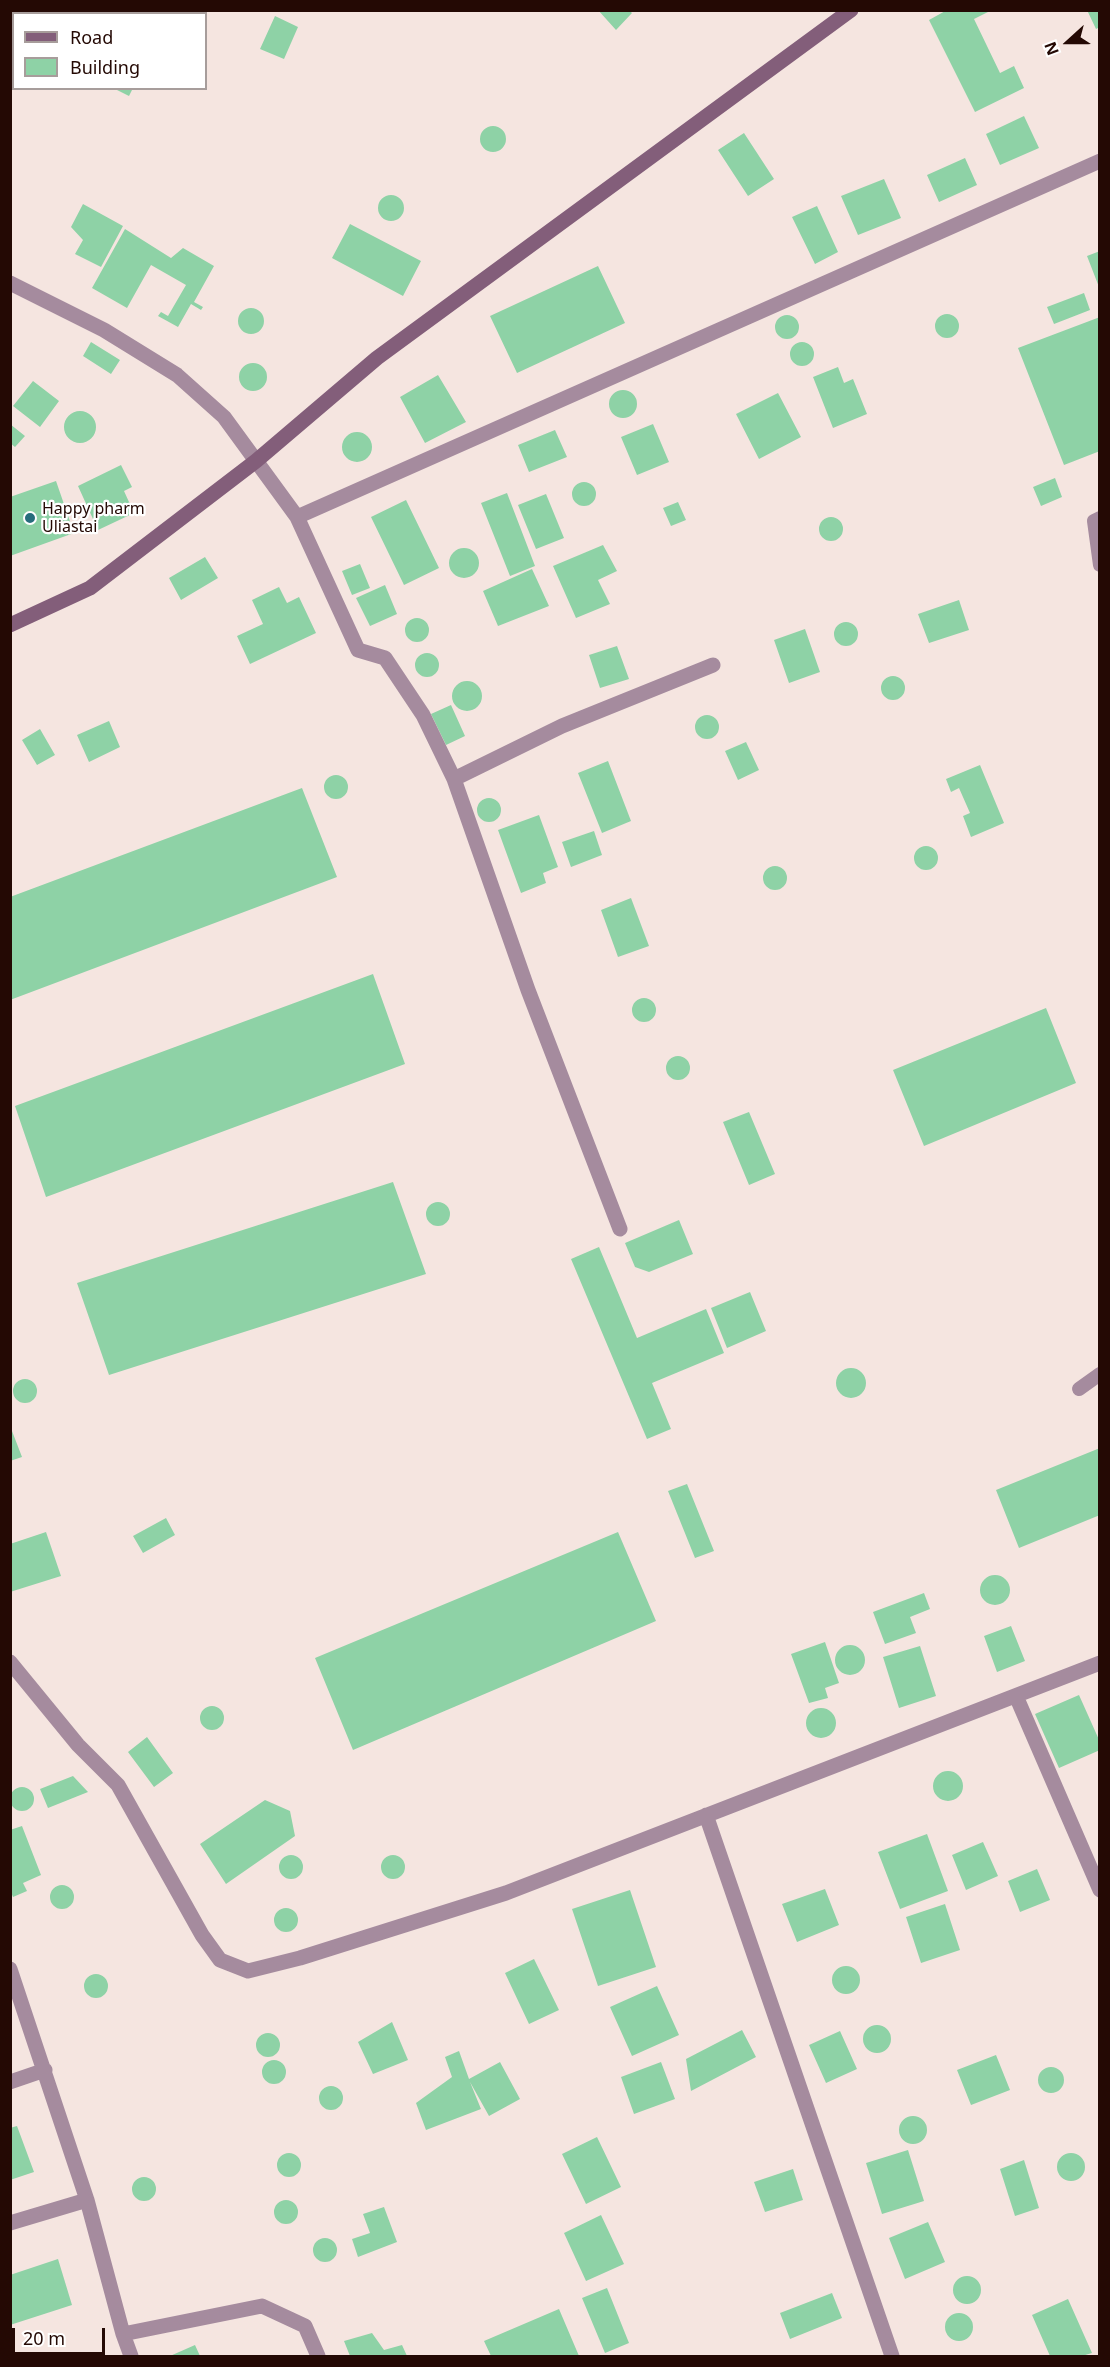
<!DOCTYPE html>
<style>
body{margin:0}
#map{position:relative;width:1110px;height:2367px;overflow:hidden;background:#f5e5e0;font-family:"Noto Sans",sans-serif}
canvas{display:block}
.frame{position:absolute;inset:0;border:12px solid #240904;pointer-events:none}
.legend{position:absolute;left:12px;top:12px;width:195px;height:78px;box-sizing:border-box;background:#fff;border:2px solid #a79d9b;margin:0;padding:8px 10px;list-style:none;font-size:18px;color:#240904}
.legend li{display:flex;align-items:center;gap:12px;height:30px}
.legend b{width:30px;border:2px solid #a79d9b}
.north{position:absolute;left:1038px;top:12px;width:60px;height:60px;-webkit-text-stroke:4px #fff;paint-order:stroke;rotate:249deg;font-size:16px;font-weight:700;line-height:24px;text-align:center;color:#240904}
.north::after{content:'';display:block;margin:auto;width:21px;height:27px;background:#240904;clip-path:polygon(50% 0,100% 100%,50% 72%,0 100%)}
.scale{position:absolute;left:12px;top:2328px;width:93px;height:27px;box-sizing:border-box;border:3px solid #240904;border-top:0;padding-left:8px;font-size:18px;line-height:21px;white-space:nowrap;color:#240904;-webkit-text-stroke:4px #fff;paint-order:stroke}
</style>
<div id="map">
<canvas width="1110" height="2367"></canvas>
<div class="frame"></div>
<ul class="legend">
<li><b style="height:8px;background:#835e7a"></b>Road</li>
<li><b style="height:16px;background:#8ed2a6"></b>Building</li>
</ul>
<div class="north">N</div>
<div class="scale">20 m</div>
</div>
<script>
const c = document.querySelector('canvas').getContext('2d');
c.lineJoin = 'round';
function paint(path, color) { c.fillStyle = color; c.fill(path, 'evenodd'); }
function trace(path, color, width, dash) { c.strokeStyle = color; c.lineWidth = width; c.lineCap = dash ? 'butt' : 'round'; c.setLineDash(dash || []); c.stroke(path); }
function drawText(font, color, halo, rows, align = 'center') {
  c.font = font + ' "Noto Sans",sans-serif'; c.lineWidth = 4.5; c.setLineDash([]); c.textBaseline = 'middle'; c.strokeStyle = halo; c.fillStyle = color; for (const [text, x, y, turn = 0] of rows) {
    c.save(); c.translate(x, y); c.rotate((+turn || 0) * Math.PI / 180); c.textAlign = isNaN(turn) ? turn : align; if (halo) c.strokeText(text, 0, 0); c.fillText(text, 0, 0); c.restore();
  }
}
const building = new Path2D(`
 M103,10H171L169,14H101Z
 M598,10H629L632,13L616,30Z
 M947,10H992L974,19L1000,73L1014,66L1024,88L975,112L929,20Z
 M1087,10H1100V27L1096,29Z
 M275,16L298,27L284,59L260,49Z
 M113,88H133L129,96Z
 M1024,116L1039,148L1000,165L986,134Z
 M480 139a13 13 0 1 1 26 0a13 13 0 1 1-26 0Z
 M744,133L774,179L748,196L718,150Z
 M965,158L977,185L939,202L927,175Z
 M884,179L901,218L858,235L841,196Z
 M378 208a13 13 0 1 1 26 0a13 13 0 1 1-26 0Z
 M83,204L123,226L101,267L75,254L83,240L71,227Z
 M817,206L838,252L815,264L792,217Z
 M350,224L421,261L403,296L332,258Z
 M125,229L171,258L183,248L214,266L194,302L203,307L201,310L191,304L178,327L158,316L161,312L168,316L186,285L151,265L127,308L92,288Z
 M1100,251V287H1099L1087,256Z
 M598,266L625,323L517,373L490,316Z
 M1084,293L1090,310L1054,324L1047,307Z
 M238 321a13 13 0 1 1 26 0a13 13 0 1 1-26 0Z
 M935 326a12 12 0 1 1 24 0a12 12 0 1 1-24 0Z
 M775 327a12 12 0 1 1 24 0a12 12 0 1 1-24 0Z
 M1100,317V451L1064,465L1018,348Z
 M91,342L120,360L111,374L83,356Z
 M790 354a12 12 0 1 1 24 0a12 12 0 1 1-24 0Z
 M239 377a14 14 0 1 1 28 0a14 14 0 1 1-28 0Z
 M838,367L844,383L853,379L867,414L833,428L813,377Z
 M438,375L466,422L425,443L400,397Z
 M33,381L59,401L40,427L13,406Z
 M609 404a14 14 0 1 1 28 0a14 14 0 1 1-28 0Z
 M778,393L801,437L759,459L736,414Z
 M64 427a16 16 0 1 1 32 0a16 16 0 1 1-32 0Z
 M10,424L25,436L15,447L10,443Z
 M653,424L669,462L637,475L621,437Z
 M555,430L567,457L529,472L518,445Z
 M342 447a15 15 0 1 1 30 0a15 15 0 1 1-30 0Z
 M121,465L132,487L124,491L134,513L98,530L78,486Z
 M1055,478L1062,497L1041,506L1033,487Z
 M56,481L74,533L10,556V497Z
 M572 494a12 12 0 1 1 24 0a12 12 0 1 1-24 0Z
 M507,493L535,566L510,576L481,503Z
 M546,494L564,538L536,549L518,505Z
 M406,500L439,568L404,585L371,517Z
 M678,502L686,520L671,526L663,508Z
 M819 529a12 12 0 1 1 24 0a12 12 0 1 1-24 0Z
 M603,545L617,571L598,580L610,604L576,618L553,566Z
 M449 563a15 15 0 1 1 30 0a15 15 0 1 1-30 0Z
 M205,557L218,578L181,600L169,578Z
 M360,564L370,588L352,595L342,571Z
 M532,569L549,606L498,626L483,591Z
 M385,585L397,614L370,626L356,598Z
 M279,587L287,603L299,597L316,633L250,664L237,636L263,624L252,600Z
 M959,600L969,630L929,643L918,614Z
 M405 630a12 12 0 1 1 24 0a12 12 0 1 1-24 0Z
 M834 634a12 12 0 1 1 24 0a12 12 0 1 1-24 0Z
 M805,629L820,672L789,683L774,640Z
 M617,646L629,679L600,688L589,655Z
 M415 665a12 12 0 1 1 24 0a12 12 0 1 1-24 0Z
 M881 688a12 12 0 1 1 24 0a12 12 0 1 1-24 0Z
 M452 696a15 15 0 1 1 30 0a15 15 0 1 1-30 0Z
 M451,705L465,736L446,745L431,714Z
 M695 727a12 12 0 1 1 24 0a12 12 0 1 1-24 0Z
 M109,721L120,747L89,762L77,735Z
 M40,729L55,755L37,765L22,740Z
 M746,742L759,770L738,780L725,751Z
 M608,761L631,821L602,833L578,773Z
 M980,765L1004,823L971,837L963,816L970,813L959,788L951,792L946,779Z
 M324 787a12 12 0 1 1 24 0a12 12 0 1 1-24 0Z
 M302,788L337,877L10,1000V897Z
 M477 810a12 12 0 1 1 24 0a12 12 0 1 1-24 0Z
 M539,815L558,867L543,873L546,883L521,893L498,830Z
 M594,831L602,855L571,867L562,842Z
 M914 858a12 12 0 1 1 24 0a12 12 0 1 1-24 0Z
 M763 878a12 12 0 1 1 24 0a12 12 0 1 1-24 0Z
 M631,898L649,946L618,957L601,910Z
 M373,974L405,1064L46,1197L15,1106Z
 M632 1010a12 12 0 1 1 24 0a12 12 0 1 1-24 0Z
 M1046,1008L1076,1083L924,1146L893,1070Z
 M666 1068a12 12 0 1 1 24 0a12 12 0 1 1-24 0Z
 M749,1112L775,1174L749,1185L723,1122Z
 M393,1182L426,1274L109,1375L77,1283Z
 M426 1214a12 12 0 1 1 24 0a12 12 0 1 1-24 0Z
 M679,1220L693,1254L649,1272L635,1267L625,1243Z
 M599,1247L637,1338L706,1309L724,1353L652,1383L671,1429L647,1439L571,1259Z
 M750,1292L766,1331L727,1348L711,1308Z
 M836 1383a15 15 0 1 1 30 0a15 15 0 1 1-30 0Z
 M13 1391a12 12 0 1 1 24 0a12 12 0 1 1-24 0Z
 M12,1431L22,1457L10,1461V1432Z
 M1100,1448V1515L1019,1548L996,1490Z
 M687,1484L714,1551L695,1558L668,1491Z
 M166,1518L175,1535L143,1553L133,1536Z
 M46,1532L61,1576L10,1592V1544Z
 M618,1532L656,1621L353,1750L315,1658Z
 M980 1590a15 15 0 1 1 30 0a15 15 0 1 1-30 0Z
 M924,1593L930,1609L910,1617L916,1633L885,1644L873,1612Z
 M1011,1626L1025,1661L997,1672L984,1636Z
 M825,1642L839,1683L825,1688L828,1698L809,1703L791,1654Z
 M835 1660a15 15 0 1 1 30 0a15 15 0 1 1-30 0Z
 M920,1646L936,1696L899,1708L883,1657Z
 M1079,1695L1100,1742V1750L1059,1768L1035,1714Z
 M200 1718a12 12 0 1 1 24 0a12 12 0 1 1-24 0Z
 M806 1723a15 15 0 1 1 30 0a15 15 0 1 1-30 0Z
 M147,1737L173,1773L154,1787L128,1752Z
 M933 1786a15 15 0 1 1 30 0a15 15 0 1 1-30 0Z
 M73,1776L88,1792L48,1808L40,1789Z
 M10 1799a12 12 0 1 1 24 0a12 12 0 1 1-24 0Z
 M265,1800L290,1811L295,1836L226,1884L200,1844Z
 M22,1826L41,1875L23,1883L27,1891L13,1897L10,1890V1830Z
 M927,1834L948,1891L900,1909L878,1852Z
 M983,1842L998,1876L966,1890L952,1855Z
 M279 1867a12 12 0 1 1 24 0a12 12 0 1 1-24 0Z
 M381 1867a12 12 0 1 1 24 0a12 12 0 1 1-24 0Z
 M1037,1869L1050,1900L1020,1912L1008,1881Z
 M50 1897a12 12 0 1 1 24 0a12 12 0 1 1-24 0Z
 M825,1889L839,1925L797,1942L782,1904Z
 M630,1890L656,1967L598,1986L572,1909Z
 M945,1904L960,1950L921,1963L906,1917Z
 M274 1920a12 12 0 1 1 24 0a12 12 0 1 1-24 0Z
 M534,1959L559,2010L529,2024L505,1973Z
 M832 1980a14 14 0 1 1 28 0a14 14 0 1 1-28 0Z
 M84 1986a12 12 0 1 1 24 0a12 12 0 1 1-24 0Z
 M657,1986L679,2035L632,2056L610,2007Z
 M392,2022L408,2060L373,2074L358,2042Z
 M863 2039a14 14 0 1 1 28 0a14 14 0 1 1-28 0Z
 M742,2030L756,2057L691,2091L686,2059Z
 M840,2031L857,2069L826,2083L809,2045Z
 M256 2045a12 12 0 1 1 24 0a12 12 0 1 1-24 0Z
 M459,2051L469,2079L500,2062L520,2099L489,2116L470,2082L481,2109L426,2130L416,2103L452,2077L445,2057Z
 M996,2055L1010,2090L971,2105L957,2070Z
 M262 2072a12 12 0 1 1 24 0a12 12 0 1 1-24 0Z
 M661,2062L675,2099L634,2114L621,2077Z
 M1038 2080a13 13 0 1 1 26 0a13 13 0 1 1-26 0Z
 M319 2098a12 12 0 1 1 24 0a12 12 0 1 1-24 0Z
 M899 2130a14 14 0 1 1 28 0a14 14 0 1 1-28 0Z
 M17,2126L34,2172L10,2180V2128Z
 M597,2137L621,2187L586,2204L562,2154Z
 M908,2150L924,2201L882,2214L866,2163Z
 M1057 2167a14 14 0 1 1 28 0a14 14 0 1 1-28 0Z
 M277 2165a12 12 0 1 1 24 0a12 12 0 1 1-24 0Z
 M1024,2160L1039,2208L1015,2216L1000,2169Z
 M793,2169L803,2200L765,2212L754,2182Z
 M132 2189a12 12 0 1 1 24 0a12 12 0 1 1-24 0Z
 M274 2212a12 12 0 1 1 24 0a12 12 0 1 1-24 0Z
 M384,2207L397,2242L358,2257L352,2239L370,2233L363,2214Z
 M601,2215L624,2264L586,2281L564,2233Z
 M928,2222L945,2262L905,2279L889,2238Z
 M313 2250a12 12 0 1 1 24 0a12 12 0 1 1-24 0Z
 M58,2259L72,2305L10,2325V2275Z
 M953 2290a14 14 0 1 1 28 0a14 14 0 1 1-28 0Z
 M607,2288L629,2343L605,2353L582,2298Z
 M832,2293L842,2318L790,2339L780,2313Z
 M1068,2299L1092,2353L1082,2356H1050L1032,2315Z
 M559,2309L579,2356H491L484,2341Z
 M945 2327a14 14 0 1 1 28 0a14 14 0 1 1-28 0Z
 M372,2333L384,2350L402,2345L407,2356H350L344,2341Z
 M195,2345L200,2356H170Z`);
const lane = new Path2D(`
 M1100,518L1094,521L1100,565
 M1079,1389L1100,1374`);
const street = new Path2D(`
 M10,283L104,330L177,375L224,417L297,517L358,650L385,658L423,715L454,779L528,990L620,1229
 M297,517L1100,161
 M454,779L562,726L713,665
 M10,1662L78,1745L118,1785L202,1935L220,1960L248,1971L300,1958L506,1893L1100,1663
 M1016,1696L1100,1890
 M706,1815L892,2356
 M10,1969L87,2200L123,2334L262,2306L305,2326L318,2356
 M10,2082L45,2070
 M10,2223L87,2200
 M123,2334L131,2356`);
const secondary = new Path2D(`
 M10,625L90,588L256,461L377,358L851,10`);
const markers = [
 [30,518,6,"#276d7c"]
];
const poiNames = [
 ["Happy pharm",42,509],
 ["Uliastai",42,527]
];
paint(building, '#8ed2a6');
trace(lane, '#a58b9e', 14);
trace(street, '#a58b9e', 15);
trace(secondary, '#835e7a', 15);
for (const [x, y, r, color] of markers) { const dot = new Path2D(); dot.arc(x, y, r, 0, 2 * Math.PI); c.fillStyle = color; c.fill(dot); trace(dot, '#fff', 2); }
drawText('16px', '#240904', '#fff', poiNames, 'left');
</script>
